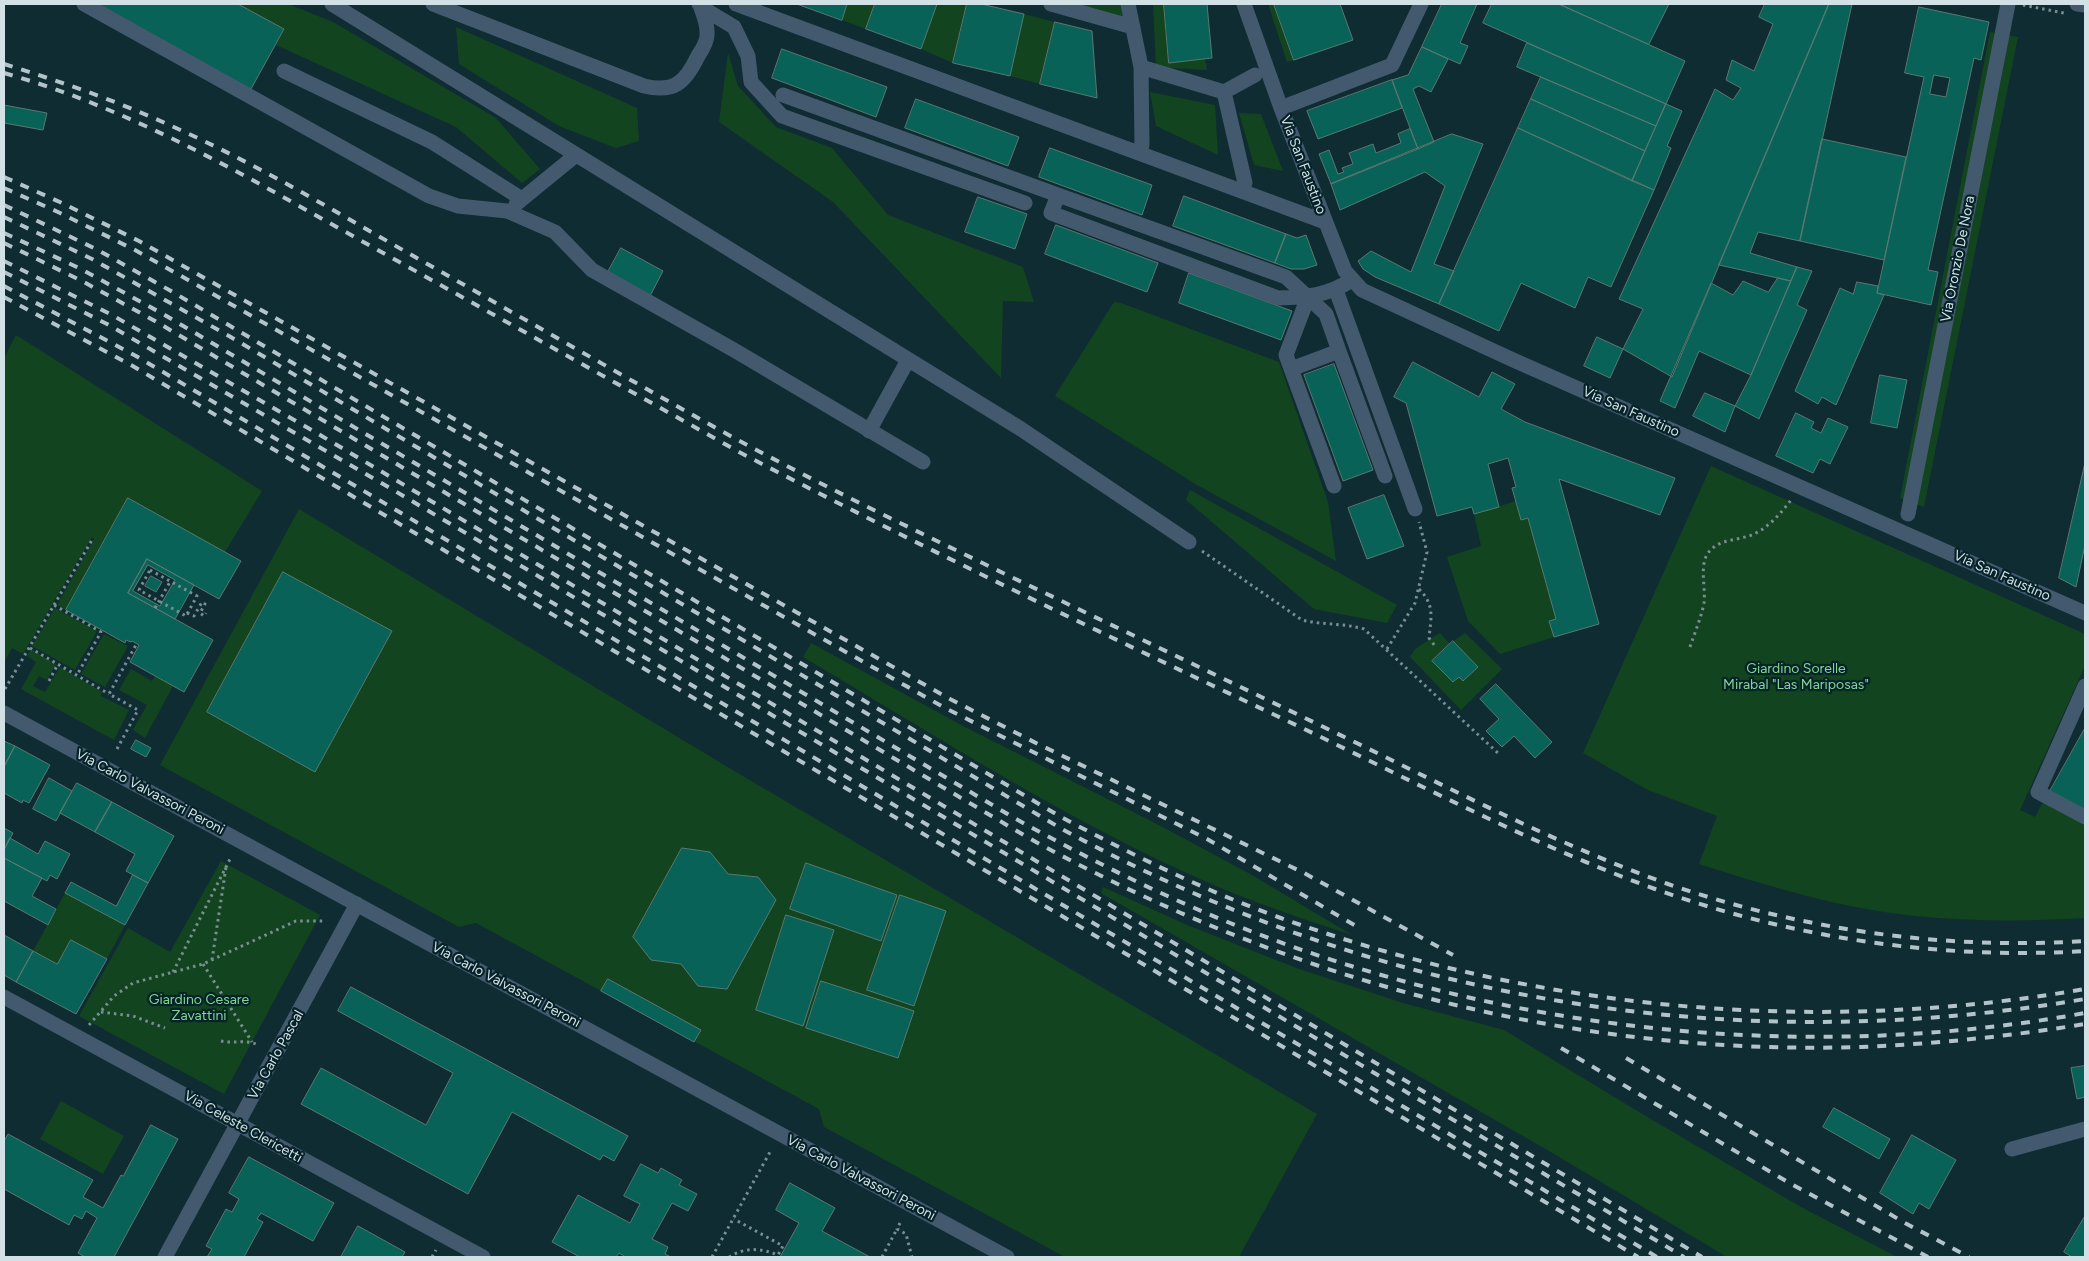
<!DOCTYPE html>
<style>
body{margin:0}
#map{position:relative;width:2089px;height:1261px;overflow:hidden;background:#0f2c32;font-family:Figtree,sans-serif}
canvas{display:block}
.frame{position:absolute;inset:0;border:5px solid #d1e1e5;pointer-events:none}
</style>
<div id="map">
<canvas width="2089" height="1261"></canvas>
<div class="frame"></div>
</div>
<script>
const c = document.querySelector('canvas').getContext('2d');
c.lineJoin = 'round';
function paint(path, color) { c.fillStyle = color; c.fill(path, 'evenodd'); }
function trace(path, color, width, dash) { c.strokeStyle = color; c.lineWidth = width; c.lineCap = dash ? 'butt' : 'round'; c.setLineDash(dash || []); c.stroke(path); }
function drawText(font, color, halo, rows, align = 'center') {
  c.font = font + ' Figtree,sans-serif'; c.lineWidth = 4.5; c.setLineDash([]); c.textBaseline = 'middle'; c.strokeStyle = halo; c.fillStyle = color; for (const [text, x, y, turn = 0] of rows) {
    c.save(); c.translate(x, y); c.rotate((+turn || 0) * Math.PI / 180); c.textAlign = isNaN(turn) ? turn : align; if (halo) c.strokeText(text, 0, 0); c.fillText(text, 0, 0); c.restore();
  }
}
const green = new Path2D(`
 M238,4H288L333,22L496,118L540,169L522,183L456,127L276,45L284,29Z
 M847,4H875L866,29L842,20Z
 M937,4H967L953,63L921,49Z
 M1051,4H1128L1133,27Z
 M1153,4H1164L1169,63L1205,59L1207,70L1156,67Z
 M1268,4H1274L1294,60L1287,62Z
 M1024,14L1055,22L1040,84L1010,76Z
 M456,27L637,108L639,141L616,148L559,126L459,64Z
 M1990,32L2018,37L1924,507L1900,498Z
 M728,53L738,86L776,127L832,148L888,215L1023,267L1034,302L1003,301L1001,378L833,202L719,122Z
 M1150,92L1215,105L1218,155L1156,126Z
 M1239,113L1261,114L1283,171L1254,165Z
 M1114,302L1121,303L1279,362L1328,502L1336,561L1197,485L1055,396Z
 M16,335L262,491L225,552L128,498L66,610L57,605L94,539L92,537L23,654L12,648L4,663V358Z
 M1711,466L2085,634V666L2020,810L2035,817L2044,800L2085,823V918C2015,922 1942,922 1872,910C1813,900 1756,882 1699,864L1717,816L1648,790L1583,753Z
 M1190,490L1397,605L1387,623L1314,609L1186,500Z
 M1516,501L1521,520L1528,518L1556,619L1549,621L1554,637L1500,654L1468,621L1447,557L1481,546L1474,514Z
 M299,509L736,772L1317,1114L1239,1257H1065L824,1127L819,1109L476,923L459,927L160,765Z
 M55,608L97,631L75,670L32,646Z
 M1440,633L1450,644L1432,661L1453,682L1459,677L1463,681L1478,667L1453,641L1465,633L1502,669L1461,710L1410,657L1415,649Z
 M104,634L128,646L105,687L81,674Z
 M811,643L963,726L1157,824L1252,875L1352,935C1306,920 1261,905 1216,886C1072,824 938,737 803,657Z
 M31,649L56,664L47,680L39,676L33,686L45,692L60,667L102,692L101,696L129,710L114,740L21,689L36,662L27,656Z
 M131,669L152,681L155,676L173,686L145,738L133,730L147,705L119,690Z
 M221,861L320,915L224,1094L79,1016L128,928L170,952Z
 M1103,887L1187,925L1299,969L1403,1003L1504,1030L1644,1115L1801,1207L1897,1257H1727L1549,1151L1101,893Z
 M65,893L125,925L107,959L71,940L57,964L33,951Z
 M61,1101L124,1136L103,1174L40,1139Z`);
const building = new Path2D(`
 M98,4H238L284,29L251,89Z
 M797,4H847L842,20Z
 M875,4H937L921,49L866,29Z
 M967,4H981L1024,14L1010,76L953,63Z
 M1164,4H1207L1212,58L1169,63Z
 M1274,4H1340L1353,40L1294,60Z
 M1442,4H1477L1460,43L1468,46L1460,64L1422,47Z
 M1492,4H1559L1685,61L1666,104L1483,23Z
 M1559,4H1669L1649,44Z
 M1765,4H1829L1672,377L1623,349L1643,309L1619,299L1715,89L1733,100L1741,88L1726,80L1732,60L1754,71L1773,24L1759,17Z
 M1829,4H1852L1800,241L1758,232L1750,253L1797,267L1791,281L1719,265Z
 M1919,7L1989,22L1981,60L1974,58L1928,270L1938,272L1931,305L1877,293L1924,77L1905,73ZM1934,75L1950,78L1946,97L1930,94Z
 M1055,22L1092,31L1097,98L1040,84Z
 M1527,43L1666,104L1656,126L1517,67Z
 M1422,47L1448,59L1431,92L1419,86L1413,89L1434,142L1418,149L1392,80L1408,75Z
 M782,49L887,87L876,117L772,78Z
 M1541,77L1656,126L1645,151L1531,99Z
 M1392,80L1402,108L1318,139L1307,111Z
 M916,99L1019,137L1008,166L905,128Z
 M1531,99L1645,151L1632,181L1518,128Z
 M1666,104L1682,111L1667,146L1671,148L1654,190L1632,181Z
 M4,105L47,113L43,130L4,123Z
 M1518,128L1654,190L1611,287L1588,277L1575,308L1521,283L1499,331L1439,304Z
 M1410,129L1418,149L1331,184L1319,154L1329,150L1338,174L1344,172L1342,168L1353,164L1349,153L1373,144L1376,153L1401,143L1398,134Z
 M1452,134L1483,144L1434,264L1454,271L1439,304L1375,277L1363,269L1358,261L1371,251L1411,272L1445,186L1425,172L1340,210L1331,184Z
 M1822,139L1906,157L1884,260L1800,241Z
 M1050,148L1152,185L1142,215L1039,177Z
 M1184,196L1286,234L1275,263L1173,226Z
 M978,197L1027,214L1015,249L965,232Z
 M1056,225L1158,263L1147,292L1045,254Z
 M1286,234L1297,238L1306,235L1317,265L1304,269H1291L1275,263Z
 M621,248L663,271L650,296L608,272Z
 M1797,267L1812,271L1797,305L1807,310L1759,419L1735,406L1751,375Z
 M1189,273L1292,311L1281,340L1179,303Z
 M1778,278L1791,281L1751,375L1699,351L1675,408L1660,401L1711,283L1733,295L1743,281L1768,292Z
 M1857,282L1878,286L1877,293L1884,295L1836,405L1822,397L1818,404L1795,391L1840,288L1853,294Z
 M1597,337L1623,349L1610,378L1584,366Z
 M1413,362L1479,397L1492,372L1515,384L1501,409L1525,422L1675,478L1660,515L1559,479L1599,624L1554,637L1549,621L1556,619L1528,518L1521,520L1512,488L1516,487L1508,458L1488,464L1499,507L1474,514L1472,507L1437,516L1406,403L1394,397Z
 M1334,364L1373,470L1343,481L1304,375Z
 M1880,375L1907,380L1897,428L1871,423Z
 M1705,393L1735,406L1725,432L1693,416Z
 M1796,413L1814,422L1811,428L1821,433L1828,418L1848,427L1830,464L1820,459L1813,473L1776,456Z
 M2085,463V545L2076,587L2059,578Z
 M1384,495L1404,546L1367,559L1348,508Z
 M128,498L241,561L219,599L147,559L128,593L213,640L184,692L130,662L139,645L132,641L131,642L126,640L125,643L66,610Z
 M147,559L194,585L175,619L128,593ZM148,565L175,580L160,606L133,591Z
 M283,572L392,631L315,772L207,712Z
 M151,576L162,582L156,592L145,586Z
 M1453,641L1478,667L1463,681L1459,677L1453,682L1432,661Z
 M1496,684L1552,742L1535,758L1514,736L1502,747L1486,731L1499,719L1480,699Z
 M2085,728V813L2049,793Z
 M136,740L151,748L146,757L131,749Z
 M4,741L15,746L4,767Z
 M15,746L50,765L29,803L23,800L22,803L4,793V767Z
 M49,778L72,791L56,821L33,809Z
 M77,783L112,802L95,832L60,813Z
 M112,802L174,836L148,883L126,871L135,854L95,832Z
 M4,828L13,833L4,850Z
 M10,838L38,854L45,841L70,854L57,879L50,875L47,881L4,858V850Z
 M682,848L710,852L728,874L758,877L776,900L727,989L698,986L681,964L651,960L633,937Z
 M4,858L42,878L32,896L56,909L48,925L4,901Z
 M806,863L897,895L881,941L790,909Z
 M133,875L148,883L125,925L65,893L71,882L116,906Z
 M900,895L946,911L914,1006L867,990Z
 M786,915L834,930L803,1026L756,1010Z
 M4,935L33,951L16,982L4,975Z
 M71,940L107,959L76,1014L16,982L33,951L57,964Z
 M608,979L701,1030L694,1042L601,991Z
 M821,981L914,1011L898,1058L806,1028Z
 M351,987L628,1136L614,1161L603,1155L600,1160L512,1112L468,1194L301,1104L321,1068L426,1125L453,1073L338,1011Z
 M2085,1066V1097L2077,1099L2071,1068Z
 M1834,1108L1890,1139L1879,1159L1823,1127Z
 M151,1125L178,1139L114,1257H85L78,1253L97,1218L86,1211L82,1219L74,1215L69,1225L4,1189V1141L8,1134L93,1180L83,1197L103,1208L121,1175L123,1176Z
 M1912,1135L1956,1160L1929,1209L1919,1203L1913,1214L1880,1193Z
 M249,1157L334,1203L313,1241L261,1213L257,1219L263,1222L244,1257H207L212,1249L206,1246L226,1209L232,1212L239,1199L229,1193Z
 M641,1164L658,1173L661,1168L682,1180L679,1185L697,1194L688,1211L672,1203L652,1239L668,1247L665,1254L671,1257H624V1256L619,1253L616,1257H580L552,1242L578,1195L630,1223L640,1204L624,1196Z
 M790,1183L835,1208L822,1231L870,1257H780L799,1223L776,1210Z
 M2085,1216V1257H2072L2064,1252Z
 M358,1226L405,1252L402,1257H341Z`);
const path = new Path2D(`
 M2023,5L2064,13
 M1202,551L1302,620C1322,625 1343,623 1364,629L1499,754
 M150,570L197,596L186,616L139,590Z
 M1419,589C1435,605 1431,617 1429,638L1435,646
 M54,605L92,540
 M155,608L170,582
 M187,613L194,616L202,602L205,604L200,613L204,616L206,613
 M1690,647C1695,632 1701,618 1704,603C1706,587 1699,566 1708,553C1719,538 1739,541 1754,534C1769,527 1781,513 1791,500
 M30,648L109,694
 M1387,649L1415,603L1427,552L1419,522
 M49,681L58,664
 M5,689L54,605L101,632L77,675
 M117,749L138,710L109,694L137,643
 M212,960L226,867
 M203,964L252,1042
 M173,972L230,859
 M101,1012L133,1016L165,1028
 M89,1025L114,996L133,983L203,964L296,921H324
 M221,1041C233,1044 247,1039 258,1045
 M900,1223L897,1229L906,1234L912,1257
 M432,1257L436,1250
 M712,1257L770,1152
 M729,1257C745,1247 761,1248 778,1255L783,1246L734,1219
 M882,1257L897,1229
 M961,1257V1256`);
const minor = new Path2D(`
 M84,4L429,196L458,206L507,211L555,232L592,270L734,350L923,462
 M332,4L1021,429L1189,542
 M433,4L644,86C674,93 685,83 698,56C702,50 707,42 707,35C708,24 703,14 700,5
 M699,4L704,9L734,27L748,56L751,82L782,116L1025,203
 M736,4L1325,222
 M1051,4L1133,27
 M1128,4L1141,67L1224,92L1255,75
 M1244,4L1281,108L1345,271L1362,290L1511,359L2085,613
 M2077,4L2085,5
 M1141,67L1142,145
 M284,71L432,142L522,199
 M1224,92L1245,183
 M783,95L1058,195
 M1281,108L1392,65L1421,4
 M516,204L576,155
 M1336,290L1415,509
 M1308,297L1286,355L1334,486
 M1339,351L1385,476
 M1291,369L1339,351L1326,314L1286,277L1058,195L1051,213L1278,298C1308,297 1326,296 1352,280
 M869,431L908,360
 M1908,514L2008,4
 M2085,686L2038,792L2085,817
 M4,713L1007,1257
 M4,997L483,1257
 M2012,1149L2085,1129
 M165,1257L357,904`);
const rail = new Path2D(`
 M4,64C62,82 120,102 176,128C256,164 331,209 408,253C507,309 607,367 707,423C804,477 904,525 1003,573C1114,626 1224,679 1334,732C1444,785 1553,843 1668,884C1802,930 1944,950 2085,941
 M4,73C93,98 177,139 258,183L741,453C917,545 1097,631 1277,716C1402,775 1525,842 1655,889C1792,938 1941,960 2085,951
 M4,177L62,203L139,241L950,699L1038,744L1304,873L1453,955
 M4,188L58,212L135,250L945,708L1207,839L1356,926
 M4,205L96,249L171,291L1061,817C1131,854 1203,890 1278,917C1537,1010 1814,1036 2085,989
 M4,217L92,259L229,336L1062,829C1378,1001 1731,1059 2085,999
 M4,233L81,269L163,314L1016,819C1094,862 1174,902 1258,934C1519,1033 1810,1063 2085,1013
 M4,243L82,281L155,321L1027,837C1283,979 1567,1056 1861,1047C1936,1044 2011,1036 2085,1024
 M4,261L112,315L315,432L1702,1257
 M4,272L107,324L395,491L1684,1257
 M4,286L136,356L1657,1257
 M4,297L131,365L1638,1257
 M1561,1048L1791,1184L1928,1257
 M1626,1058L1905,1223L1969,1257`);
const streetNames = [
 ["Via San Faustino",1303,165,69],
 ["Via Oronzio De Nora",1958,259,-79],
 ["Via San Faustino",1631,412,24],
 ["Via San Faustino",2002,576,24],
 ["Via Carlo Valvassori Peroni",150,792,28],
 ["Via Carlo Valvassori Peroni",506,985,28],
 ["Via Carlo Pascal",276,1055,-61],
 ["Via Celeste Clericetti",243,1127,29],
 ["Via Carlo Valvassori Peroni",861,1178,28]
];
const parkNames = [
 ["Giardino Sorelle",1796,669],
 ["Mirabal \"Las Mariposas\"",1796,685],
 ["Giardino Cesare",199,1000],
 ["Zavattini",199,1016]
];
paint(green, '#134420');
paint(building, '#096258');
trace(building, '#597872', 1);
trace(path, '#788e93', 3, [2.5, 4]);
trace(minor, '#43596e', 15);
trace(rail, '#b2c4c9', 4, [9, 9]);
drawText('14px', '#d1e1e5', '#052228', streetNames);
drawText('14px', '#81d692', '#052228', parkNames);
</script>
